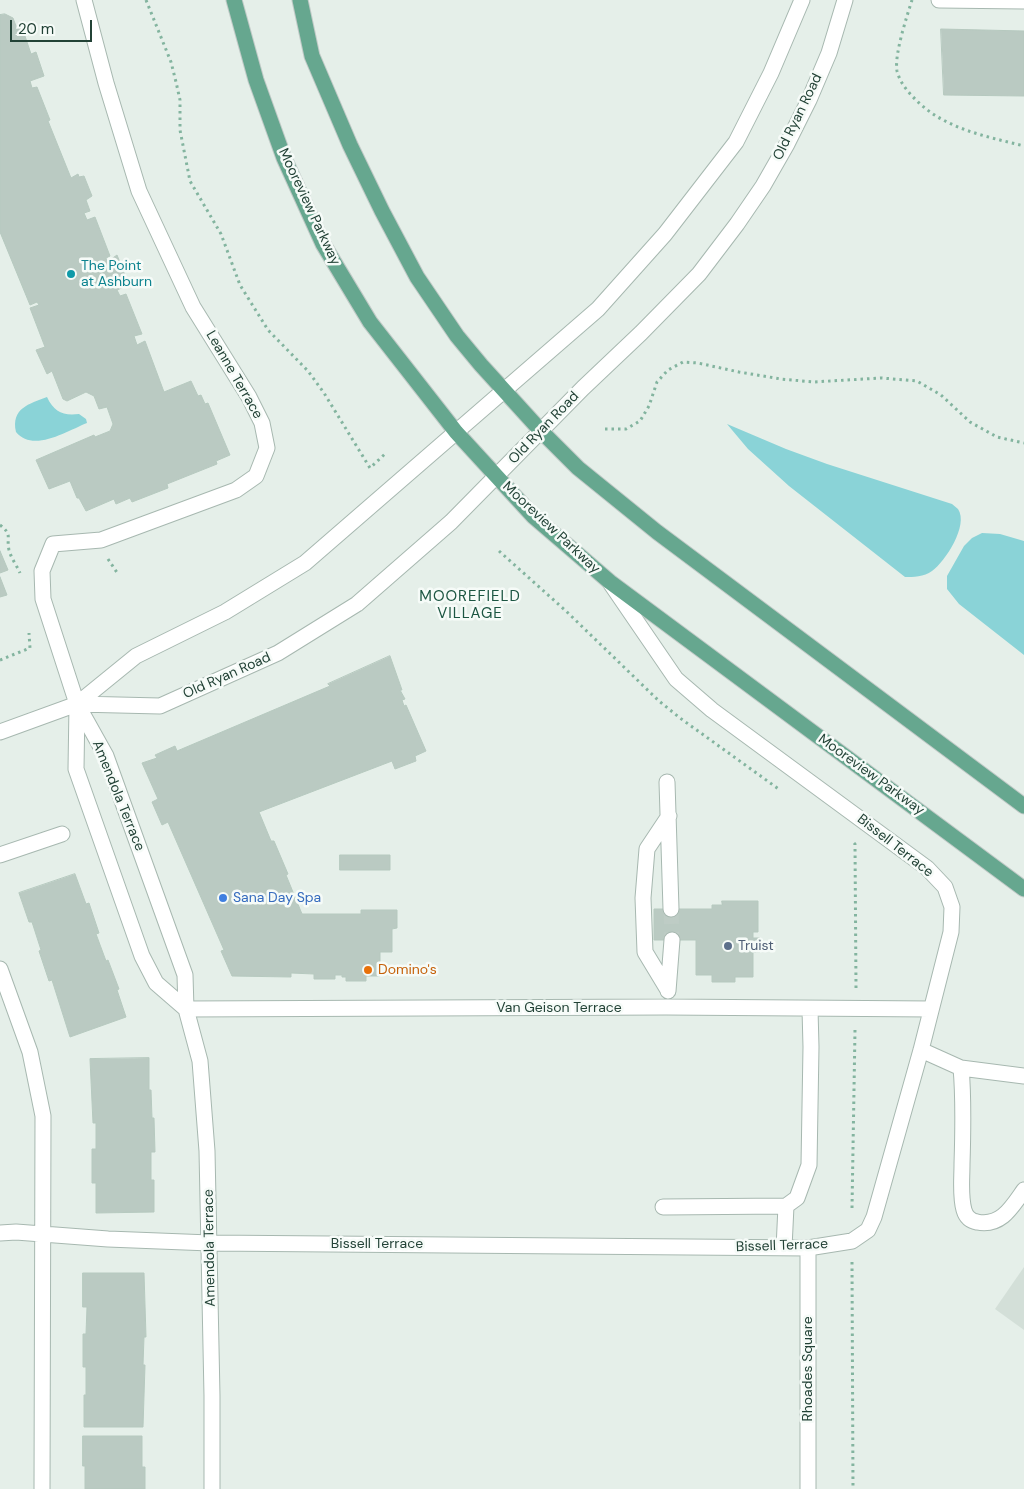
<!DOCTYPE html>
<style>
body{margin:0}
#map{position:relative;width:1024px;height:1489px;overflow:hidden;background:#e5efe9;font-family:"DM Sans",sans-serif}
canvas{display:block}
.scale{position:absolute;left:10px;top:20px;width:82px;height:22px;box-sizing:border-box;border:2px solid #224236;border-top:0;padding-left:6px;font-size:15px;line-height:18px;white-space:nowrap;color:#224236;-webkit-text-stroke:4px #f6fbf8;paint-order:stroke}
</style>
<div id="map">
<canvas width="1024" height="1489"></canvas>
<div class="scale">20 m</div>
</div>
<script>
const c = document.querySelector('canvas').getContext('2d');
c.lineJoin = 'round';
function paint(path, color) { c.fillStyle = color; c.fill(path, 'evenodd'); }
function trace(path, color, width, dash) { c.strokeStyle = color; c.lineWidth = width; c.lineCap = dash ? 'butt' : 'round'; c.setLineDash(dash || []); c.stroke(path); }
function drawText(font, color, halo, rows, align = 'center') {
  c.font = font + ' "DM Sans",sans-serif'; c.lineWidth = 5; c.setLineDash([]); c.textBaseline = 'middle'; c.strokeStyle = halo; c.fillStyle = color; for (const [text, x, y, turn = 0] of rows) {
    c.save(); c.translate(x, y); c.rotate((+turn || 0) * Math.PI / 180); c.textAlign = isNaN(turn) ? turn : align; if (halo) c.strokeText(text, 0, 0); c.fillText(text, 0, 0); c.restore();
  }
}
const built = new Path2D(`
 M1024,1267V1330L995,1309Z`);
const water = new Path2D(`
 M47,397C54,412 63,416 79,414L86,419L87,423C67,431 33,453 16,432C11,408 29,404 47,397Z
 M727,424L786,449L827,464L952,504C954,506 956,507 958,509C969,525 945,562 932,571C924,577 913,577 905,577L789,486L748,449Z
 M982,533L1000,534L1024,541V655L959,604L947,589V576L964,546L972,538Z`);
const building = new Path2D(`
 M5,14L13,18L16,26L15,30L22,27L31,54L36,52L44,76L30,81L32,88L37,87L50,120L48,121L71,178L78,174L79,177L84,176L92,196L86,200L90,211L84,213L87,220L95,217L110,256L106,258L107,262L117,255L129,285L117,290L120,296L126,294L142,334L134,336L137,345L145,341L164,392L191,381L198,396L201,395L205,404L208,403L230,455L216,461L217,464L167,484L168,488L132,502L130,498L116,504L114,499L86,511L79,498H77L70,481L49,489L36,460L94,435L95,437L110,431L113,424L107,407L99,409L94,396L86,392L67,401L63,399L52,371L47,374L36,350L45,347L30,308L39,305L37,302L30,305L0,232V15Z
 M941,29L1024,31V96L944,95Z
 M0,551L8,570L0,573Z
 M0,577L7,595L0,597Z
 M390,656L402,690H400L405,699L402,700L404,706L406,705L426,751L415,756L416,761L395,769L392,761L259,812L271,841H274L288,874L286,875L302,914H361V910H397V928L392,929V952H380V976H366V981H346V977H342V975H335V979H314V974L291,973V977L232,976L221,951L224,950L168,822L162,825L152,802L158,799L142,763L157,758L155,755L175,746L177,751L330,686L328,684Z
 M340,855H390V870H340Z
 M75,874L86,904L89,903L99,933L96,934L106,961L108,960L119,989L117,990L126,1017L70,1037L52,980L49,981L39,951L41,950L32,922H29L19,893Z
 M722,901H758V932H753V938H760V952H753V977H735V982H712V975H696V940H654V909H712V905H722Z
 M149,1058V1090H151L152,1118H154L155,1152H151V1180H154V1212L96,1213V1183H92V1149H96V1123H93L90,1059Z
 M83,1273H144L146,1337H144L143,1365H145L143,1427H84V1395H86V1367H83V1334H86L87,1307H83Z
 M83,1436H142V1467H145V1489H85V1466H83Z`);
const minorTunnel = new Path2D(`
 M671,909L672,940`);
const path = new Path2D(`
 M146,0L171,62L176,82L180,100V130L190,181L221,234L240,285L268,330L308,371L324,393L370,468L386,453
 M912,0C907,16 894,55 897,71C900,83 908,92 916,100C945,129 985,136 1024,146
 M605,429H626L640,421L649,406L657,382L668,370L683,362L698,363L739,372L781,379L813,382L882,378L917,381L941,395L970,422L997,437L1024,443
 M0,525C13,535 6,537 9,550C11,558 17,566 20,573
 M499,551L566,611L659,701L680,718L780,790
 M108,559L118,574
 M0,660L30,648L29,633
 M854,843L855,844L856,988
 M852,1208L855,1030
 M852,1262L853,1489`);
const minor = new Path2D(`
 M84,0L106,83L139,191L193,307L249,397L262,423L267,448L256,476L236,490L101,540L53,544L42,571L43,599L77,704L106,756L185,975L186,1009L200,1061L207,1151L212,1396V1489
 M939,0L1024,1
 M77,704L160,706L278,653L357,604L451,522L583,388L641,333L699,274L737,224L763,186L787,144L809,100L829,53L845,0
 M77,705L76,769L142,956L156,983L186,1009
 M0,732L77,704L136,656L225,612L305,563L598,309L665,234L736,142L771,73L802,0
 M667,782L671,909
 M0,855L62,834
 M0,969L30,1052L43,1116L42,1489
 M668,990L645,952L643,898L647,849L669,816
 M668,991L672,940
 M186,1009L666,1007L931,1009
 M921,1050L961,1068L1024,1076
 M961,1068C964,1100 963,1132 962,1164C962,1179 960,1196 964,1210C966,1217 971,1221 977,1222C1001,1227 1012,1207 1024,1190
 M663,1207L786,1206
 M0,1233L16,1232L108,1239L210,1243L808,1248L852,1241L868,1230L874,1217L921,1050L951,932L952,907L945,887L927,868L712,710L676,679L611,584
 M784,1248L786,1206L797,1198L809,1165L811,1047L810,1009
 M808,1248V1489`);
const major = new Path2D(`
 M234,0L256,80L284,158L323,244L370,322L456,432L533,516L610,582L1024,889
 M300,0L312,56L350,145L382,211L417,277L457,336L481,365L541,431L578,468L657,532L1024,806`);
const markers = [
 [71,274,5,"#0f9aa8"],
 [223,898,5,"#3f7fe0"],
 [728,946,5,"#5c6f8a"],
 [368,970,5,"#e8710a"]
];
const streetNames = [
 ["Old Ryan Road",798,117,-64],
 ["Mooreview Parkway",309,207,65],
 ["Leanne Terrace",234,375,60],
 ["Old Ryan Road",544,428,-46],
 ["Mooreview Parkway",551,528,43],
 ["Old Ryan Road",227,676,-24],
 ["Mooreview Parkway",871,775,36],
 ["Amendola Terrace",118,796,68],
 ["Bissell Terrace",895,846,38],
 ["Van Geison Terrace",559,1008],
 ["Bissell Terrace",377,1244],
 ["Bissell Terrace",782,1246,-2],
 ["Amendola Terrace",210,1248,-91],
 ["Rhoades Square",808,1369,-90]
];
const cultureNames = [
 ["The Point",81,266],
 ["at Ashburn",81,282]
];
const shopNames = [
 ["Sana Day Spa",233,898]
];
const serviceNames = [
 ["Truist",738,946]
];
const foodNames = [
 ["Domino's",378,970]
];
const neighbourhoodNames = [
 ["MOOREFIELD",470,597],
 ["VILLAGE",470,614]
];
paint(built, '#d3dfd8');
paint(water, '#8ad3d7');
paint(building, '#bacac2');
trace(building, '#b6c9bf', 1);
trace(minorTunnel, '#beccc5', 15, [15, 8]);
trace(minor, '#a7b8b0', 17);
trace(major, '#c1cac7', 17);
trace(path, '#83b49f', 3, [2.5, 4]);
trace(minor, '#fff', 15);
trace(major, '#66a78f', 15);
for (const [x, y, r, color] of markers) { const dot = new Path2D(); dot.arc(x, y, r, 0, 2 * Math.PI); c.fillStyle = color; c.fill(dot); trace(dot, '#f6fbf8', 2); }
drawText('14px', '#224236', '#f6fbf8', streetNames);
drawText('14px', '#0d838f', '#f6fbf8', cultureNames, 'left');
drawText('14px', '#366cbe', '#f6fbf8', shopNames, 'left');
drawText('14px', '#4e5e75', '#f6fbf8', serviceNames, 'left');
drawText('14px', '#c56008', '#f6fbf8', foodNames, 'left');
c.letterSpacing = '1px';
drawText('15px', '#1c5642', '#f6fbf8', neighbourhoodNames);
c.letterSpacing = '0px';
</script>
